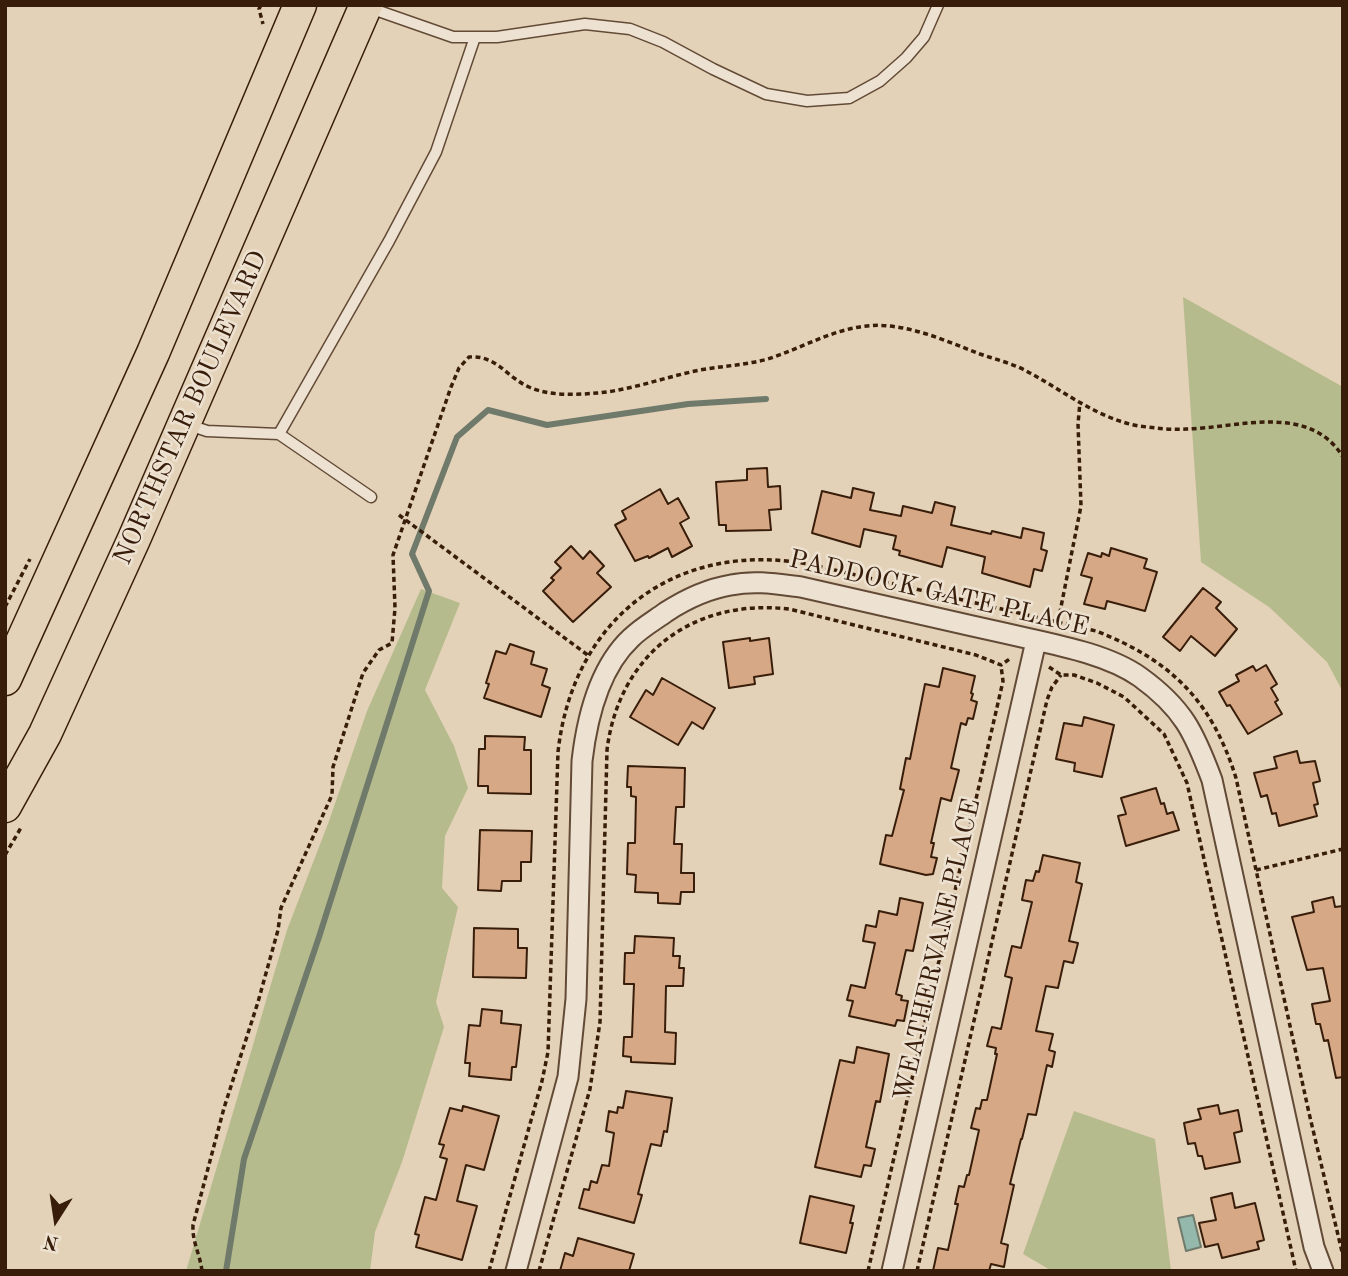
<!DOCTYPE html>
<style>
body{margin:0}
#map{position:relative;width:1348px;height:1276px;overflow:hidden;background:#e3d2b8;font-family:"Old Standard TT",serif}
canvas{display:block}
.frame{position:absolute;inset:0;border:7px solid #381d0a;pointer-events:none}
.north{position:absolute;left:21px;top:1185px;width:70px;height:70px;-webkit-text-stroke:5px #ede2d1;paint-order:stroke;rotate:192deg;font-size:19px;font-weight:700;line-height:28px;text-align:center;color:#381d0a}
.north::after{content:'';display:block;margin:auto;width:24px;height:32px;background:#381d0a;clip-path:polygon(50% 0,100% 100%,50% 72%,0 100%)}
</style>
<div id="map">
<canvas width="1348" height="1276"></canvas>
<div class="frame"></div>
<div class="north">N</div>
</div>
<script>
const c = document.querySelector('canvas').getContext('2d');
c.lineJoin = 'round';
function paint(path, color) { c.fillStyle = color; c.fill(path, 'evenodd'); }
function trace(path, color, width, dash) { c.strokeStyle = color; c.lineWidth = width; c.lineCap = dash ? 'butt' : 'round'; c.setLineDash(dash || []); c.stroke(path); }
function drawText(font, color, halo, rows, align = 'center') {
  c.font = font + ' "Old Standard TT",serif'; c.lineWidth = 5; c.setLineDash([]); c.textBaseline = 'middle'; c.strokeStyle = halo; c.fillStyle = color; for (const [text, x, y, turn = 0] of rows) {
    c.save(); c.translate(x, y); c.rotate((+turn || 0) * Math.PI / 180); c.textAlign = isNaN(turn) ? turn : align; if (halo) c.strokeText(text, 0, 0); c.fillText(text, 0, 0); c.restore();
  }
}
const green = new Path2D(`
 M1183,297L1343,387V692L1327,662L1269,607L1201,562Z
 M421,589L460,603L425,690L454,746L468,788L445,836L442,888L458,907L436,1002L444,1027L402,1162L375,1232L370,1271H186L287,930L329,821L367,711Z
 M1074,1111L1155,1139L1171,1271H1052L1023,1254Z`);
const water = new Path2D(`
 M1193,1215L1201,1247L1186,1251L1178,1218Z`);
const stream = new Path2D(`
 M226,1271L244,1159L319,937L429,591L412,554L457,437L488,410L547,425L688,404L766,399`);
const building = new Path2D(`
 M767,468L768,487L780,486L781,509L769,510L771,530L726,531V525H719L716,482L747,480V469Z
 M853,488L874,493L870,510L901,516L903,506L932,513L935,502L955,507L951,525L991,534L992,531L1021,538L1023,528L1044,533L1041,549L1047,551L1042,571L1034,569L1030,587L982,573L985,557L947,547L942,567L899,555L900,551L893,549L896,536L864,529L860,547L812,533L822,491L851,498Z
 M660,489L668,504L678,498L689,518L680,523L692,546L672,557L668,548L649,558L648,556L635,561L615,525L626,519L622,511Z
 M571,546L583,559L590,551L604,566L597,573L611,587L573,622L543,591L554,580L551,578L561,568L555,562Z
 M1111,548L1147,559L1144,568L1157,572L1145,611L1107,601L1105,609L1084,604L1092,578L1081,575L1088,553L1101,557L1102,553L1109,556Z
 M1203,588L1221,602L1216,608L1237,629L1215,656L1191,636L1180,651L1163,637Z
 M750,638V641L769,638L773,674L754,677L755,684L729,688L723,642Z
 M510,644L534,652L531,664L547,669L542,685L550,688L541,717L484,698L489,684L486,683L496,651L506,654Z
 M1266,665L1277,684L1271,688L1278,700L1275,702L1282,714L1248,734L1230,705L1227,706L1219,692L1239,681L1236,675L1253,666L1256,671Z
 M943,668L975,676L971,693L973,694L971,700L977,702L973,719L968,718L966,725L961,723L951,768L959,770L951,801L941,798L931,843H934L931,857L937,858L933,874L926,875L880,864L886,835L892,836L904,790L900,789L906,758L910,759L925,684L939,687Z
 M662,678L715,708L703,729L692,722L678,745L630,717L646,690L653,695Z
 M1084,717L1114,725L1102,777L1074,771L1075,763L1056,759L1064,723L1082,726Z
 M485,736L525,737L524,750H531V794L488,793V786H478L479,749H485Z
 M1297,751L1300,763L1315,761L1320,781L1313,783L1318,804L1314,805L1317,816L1279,826L1276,813L1272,814L1267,795L1261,797L1254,773L1277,768L1274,757Z
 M628,766L685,768L684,807H676L674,844H682L681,873H694V892H681L680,904L658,903V893L635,892L636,875L627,874L628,843H635L636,797L631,796V787H627Z
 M1156,788L1161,804L1164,803L1167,814L1173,812L1179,830L1126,846L1118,816L1126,814L1121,798Z
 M480,830L532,831L531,862H521V881H502L501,891L478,890Z
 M1043,855L1080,863L1076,882L1082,884L1069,941L1078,943L1073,963L1064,961L1058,988L1046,986L1036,1031L1053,1034L1049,1050L1055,1052L1052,1067L1047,1065L1036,1115L1028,1114L1022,1139H1021L1010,1184L1014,1185L1001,1243L1008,1245L1004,1267L991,1264L989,1271H933L938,1248L948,1250L958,1204H955L959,1186L964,1187L967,1175H969L979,1130L971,1128L976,1108L980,1109L982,1100H987L997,1054H995L996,1048L987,1046L992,1027L1001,1029L1012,978L1005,976L1012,946L1021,948L1032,902L1022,900L1026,880L1033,881L1036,871L1039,872Z
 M1333,897L1335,907L1343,906V1077L1336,1078L1328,1040L1324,1041L1320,1024H1316L1312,1004L1330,1001L1323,968L1307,970L1292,917L1314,912L1312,902Z
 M900,898L923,903L913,951L906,950L896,994L902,996L901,1000L908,1001L904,1021L897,1020L895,1026L849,1016L853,1001L847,1000L851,985L865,988L875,943L863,941L866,925L876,927L879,911L897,915Z
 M474,928L518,929V948H527L526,978L473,977Z
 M635,936L674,938L673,956H680L679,968H684L683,986H666L665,1032L676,1033L675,1064L631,1062V1057L623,1056L624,1037H632L634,984H624L625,953H634Z
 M482,1009L502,1011L501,1023L521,1025L516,1067H512L511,1080L469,1076L470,1063H465L469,1025L480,1026Z
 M857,1047L889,1054L880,1102L876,1101L866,1147L875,1149L871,1166L864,1165L861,1177L815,1167L840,1060L854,1063Z
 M626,1091L672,1098L667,1132L664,1131L661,1146L651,1144L638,1194L642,1195L634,1223L579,1208L584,1189L589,1190L591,1181L597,1183L602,1165L609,1166L614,1133L606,1131L609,1111L617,1113L618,1107L623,1108Z
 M1218,1105L1220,1114L1238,1110L1242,1131L1234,1133L1240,1162L1205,1169L1202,1156H1198L1195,1143L1188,1144L1184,1123L1201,1119L1198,1109Z
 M463,1106L499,1116L484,1170L466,1165L457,1201L477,1206L462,1260L416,1247L419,1235L415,1234L425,1197L436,1200L447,1159L440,1157L444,1145L439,1144L450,1108L462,1111Z
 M1232,1193L1235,1208L1255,1203L1264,1240L1257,1242L1259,1249L1222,1258L1218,1244L1205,1247L1199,1223L1216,1220L1211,1198Z
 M810,1196L854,1206L850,1223H853L846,1253L800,1243Z
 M578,1238L634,1254L629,1271H560L565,1253L573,1256Z`);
const path = new Path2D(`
 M261,5L259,9L263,24
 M399,515L589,656
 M5,607L30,559
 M1058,622L1081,506L1078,424L1080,402
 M1049,667L1061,675H1074L1097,683L1124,697L1164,734L1187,783L1296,1271
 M5,855L22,826
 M1256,870L1343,849
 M202,1271C200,1254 192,1242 193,1225L224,1108L258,1002L278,930L281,908L332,795L333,767L363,673L379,650L392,643L395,608L393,555L451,387L459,368L469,357C497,355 506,377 529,387C549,396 575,395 597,393C632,390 665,377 700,370C723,366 745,365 768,359C808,346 846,321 889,326C921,329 951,343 980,354C997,360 1015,364 1030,373C1065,392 1099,419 1139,426C1155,428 1170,430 1186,429C1238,428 1309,402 1343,457
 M489,1271L542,1081L548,1052L558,752C573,616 679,538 813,565L1096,631C1171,660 1212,701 1236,778L1309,1113L1343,1256
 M539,1271L590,1089L600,1022L607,750C619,654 693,598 789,609L976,655L1001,665L1011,658
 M868,1271L1003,681L1001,666
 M917,1271L1047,700L1052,687L1061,675`);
const lane = new Path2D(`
 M370,8L453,37H497L585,24L630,29L663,42L713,69L766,94L807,101L849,98L880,81L906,58L924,37L938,5
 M189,425L207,431L279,434
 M371,497L279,434L389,241L436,152L475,37`);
const street = new Path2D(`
 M516,1271L568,1077L576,999L582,761C587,718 599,668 631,638C641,628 655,620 666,612C686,599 707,589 731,585C754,580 777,584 801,587C868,602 936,618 1004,633C1046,643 1105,652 1140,677C1183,708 1194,732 1212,780L1314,1247L1323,1271
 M892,1271L1036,641`);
const primary = new Path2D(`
 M5,679L153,353L300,5
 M5,806L45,734L134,539L366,5`);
const streetNames = [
 ["NORTHSTAR BOULEVARD",191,408,-66],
 ["PADDOCK GATE PLACE",939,594,13],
 ["WEATHERVANE PLACE",938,950,-77]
];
paint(green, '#b6bb8d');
paint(water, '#95b8ac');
trace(water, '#707a6b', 2);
trace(stream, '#707a6b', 6);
paint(building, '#d7a885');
trace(building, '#381d0a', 2);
trace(lane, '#634a36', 13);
trace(street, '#634a36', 23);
trace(primary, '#381d0a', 35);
trace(path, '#381d0a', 3.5, [5, 3.5]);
trace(lane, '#ede2d1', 10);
trace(street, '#ede2d1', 19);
trace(primary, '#e3d2b8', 32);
drawText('26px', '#381d0a', '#ede2d1', streetNames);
</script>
